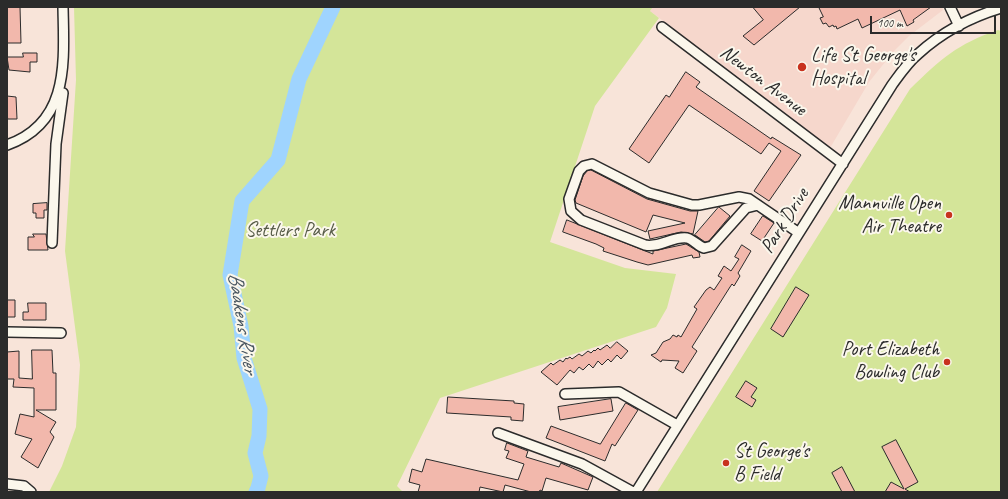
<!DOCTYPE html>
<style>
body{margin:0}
#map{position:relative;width:1008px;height:499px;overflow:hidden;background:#f8e4d9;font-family:Caveat,sans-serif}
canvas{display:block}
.frame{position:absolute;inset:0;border:8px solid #2b2b2b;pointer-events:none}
.scale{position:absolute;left:870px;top:16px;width:126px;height:18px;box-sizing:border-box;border:2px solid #2b2b2b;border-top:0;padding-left:5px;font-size:12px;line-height:14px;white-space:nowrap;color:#2b2b2b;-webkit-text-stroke:3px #fbf7ec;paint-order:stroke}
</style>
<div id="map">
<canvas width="1008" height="499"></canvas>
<div class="frame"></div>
<div class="scale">100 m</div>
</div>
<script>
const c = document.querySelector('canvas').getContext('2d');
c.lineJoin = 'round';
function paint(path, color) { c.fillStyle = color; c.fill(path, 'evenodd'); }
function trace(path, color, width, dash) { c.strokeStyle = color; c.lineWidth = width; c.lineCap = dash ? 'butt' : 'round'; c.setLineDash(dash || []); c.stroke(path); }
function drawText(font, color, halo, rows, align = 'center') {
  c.font = font + ' Caveat,sans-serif'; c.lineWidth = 4; c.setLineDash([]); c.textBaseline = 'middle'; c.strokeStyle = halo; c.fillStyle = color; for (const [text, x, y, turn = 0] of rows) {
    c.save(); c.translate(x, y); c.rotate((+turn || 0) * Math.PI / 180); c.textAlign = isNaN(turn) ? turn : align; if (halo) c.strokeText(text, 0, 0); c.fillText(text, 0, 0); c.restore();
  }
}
const built = new Path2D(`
 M653,7H942L943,10L909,36L894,51L869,82L830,148L650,11Z`);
const green = new Path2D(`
 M74,7H653L650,11L659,18L595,106L550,242L625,268L676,274L667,308L656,327L440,398L397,486L403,492H49L62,466L76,427L80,365L65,251L76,80Z
 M998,30L1001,31V492H657L910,89C941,59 957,44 998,30Z`);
const river = new Path2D(`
 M256,492L258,488L261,476L255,453L259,436L260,409L244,358L241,326L230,275L242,201L278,160L299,79L333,7`);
const building = new Path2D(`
 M7,7H20L21,43H7Z
 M753,7H800L754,45L743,36L763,20Z
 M819,7H931L913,20L914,22L907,26L900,10L862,28L858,19L837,29L836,26L834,27L833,25L829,27L826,23L823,24L820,18L823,17Z
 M23,53H37V62H30V72L9,70L7,57H23Z
 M686,72L700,82L696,87L771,139L772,137L801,155L769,201L754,191L781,151L769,143L761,154L689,105L649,163L629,149L666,95L669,97Z
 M7,96L16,97L17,119H8Z
 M591,170L647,199L690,211H698L693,234L681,232L650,239L648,231L685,223L653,215L646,232L576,203L575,200L583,176L587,171Z
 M47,203V210H44V218H36V213H33V204Z
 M719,207L730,216L709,241L705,242L695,235Z
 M763,216L774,223L762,241L751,234Z
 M567,220L653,254V251L686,244L699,252L700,257L693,258L692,255L648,265L637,262L603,251L604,248L596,244L563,232Z
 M33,234H46L48,250H28V237H34Z
 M742,245L751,251L738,273L740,276L734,286L732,284L730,287L692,347L697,351L683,373L675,368L679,361L662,360L661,362L651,355L656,353L663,342L670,339L673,335L677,337L678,335L681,337L697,309L694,307L706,290L710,287L714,290L722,278L718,276L724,266L731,271L739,259L735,257Z
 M796,287L809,295L783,337L771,329Z
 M7,300H15V317H7Z
 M28,303H46V320H23V312H28Z
 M617,342L628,351L621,359L617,355L611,362L608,359L602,365L598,361L593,368L589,364L583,370L579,367L574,373L570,370L557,385L541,372L551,363L553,365L560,360L563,362L566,358L567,359L570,357L572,359L579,354L582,356L588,351L591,353L594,350L595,351L598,348L600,350L607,345L610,348Z
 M32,350H52L53,373H56V410H36L56,422L50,432L54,437L38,468L21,457L32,439L15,434L20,414L34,417V388L13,387L14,379H7V352L19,351V378L32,379Z
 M746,381L757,388L751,397L756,400L752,407L736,397Z
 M448,397L514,401V403L524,404L523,421L511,420V417L447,413Z
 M611,399L613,411L560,420L558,407Z
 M626,403L638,410L615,446L612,444L605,461L546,438L551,426L600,444Z
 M896,440L918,482L905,489L910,492H885L891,482L904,489L882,447Z
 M507,443L528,451L526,457L559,467L561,463L593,477L588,490L546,478L542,491L540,490L539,492H531L505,485L503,492L480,487L479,492H418L420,485L409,482L412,469L422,472L426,459L518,480L524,464L506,458L509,451L505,450Z
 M842,467L855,492H842L832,473Z`);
const minor = new Path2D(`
 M950,7L959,26
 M662,27L843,164
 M7,145C70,123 64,62 63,7
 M758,205L746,208L712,246L704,248C698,246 694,240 687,238C673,236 660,248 645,245L581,220L571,211L569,199L579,171L584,166L592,164L649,193L692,205H699L739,197L749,199L799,233
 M52,243L56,144L63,93L59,94
 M7,332L61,333
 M565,394L619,392L677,425
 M498,433L582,464L633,492
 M7,484L24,486L31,492
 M636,492L892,85C900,74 908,62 918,54C941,33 971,17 1001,8`);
const markers = [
 [802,67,5,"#c8321e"],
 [949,215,4,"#c8321e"],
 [947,362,4,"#c8321e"],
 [726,463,4,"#c8321e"]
];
const poiNames = [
 ["Life St George's",811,56],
 ["Hospital",811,79],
 ["Mannville Open",941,204,"right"],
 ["Air Theatre",941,227,"right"],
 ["Port Elizabeth",939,350,"right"],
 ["Bowling Club",939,373,"right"],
 ["St George's",734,452],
 ["B Field",734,475]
];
const streetNames = [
 ["Newton Avenue",763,81,37],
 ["Park Drive",785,221,-58]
];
const parkNames = [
 ["Settlers Park",290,231]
];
const waterNames = [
 ["Baakens River",242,323,81]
];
paint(built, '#f6d7cc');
paint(green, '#d4e599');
trace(river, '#9fd4fe', 15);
paint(building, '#f2b8ac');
trace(building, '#2b2b2b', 1);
trace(minor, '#2b2b2b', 12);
trace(minor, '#fbf7ec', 9);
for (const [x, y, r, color] of markers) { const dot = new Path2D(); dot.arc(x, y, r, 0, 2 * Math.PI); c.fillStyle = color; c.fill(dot); trace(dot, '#fbf7ec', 1.5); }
drawText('20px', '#2b2b2b', '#fbf7ec', poiNames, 'left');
drawText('20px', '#2b2b2b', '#fbf7ec', streetNames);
drawText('20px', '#555a46', '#fbf7ec', parkNames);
drawText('italic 21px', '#485560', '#fbf7ec', waterNames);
</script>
